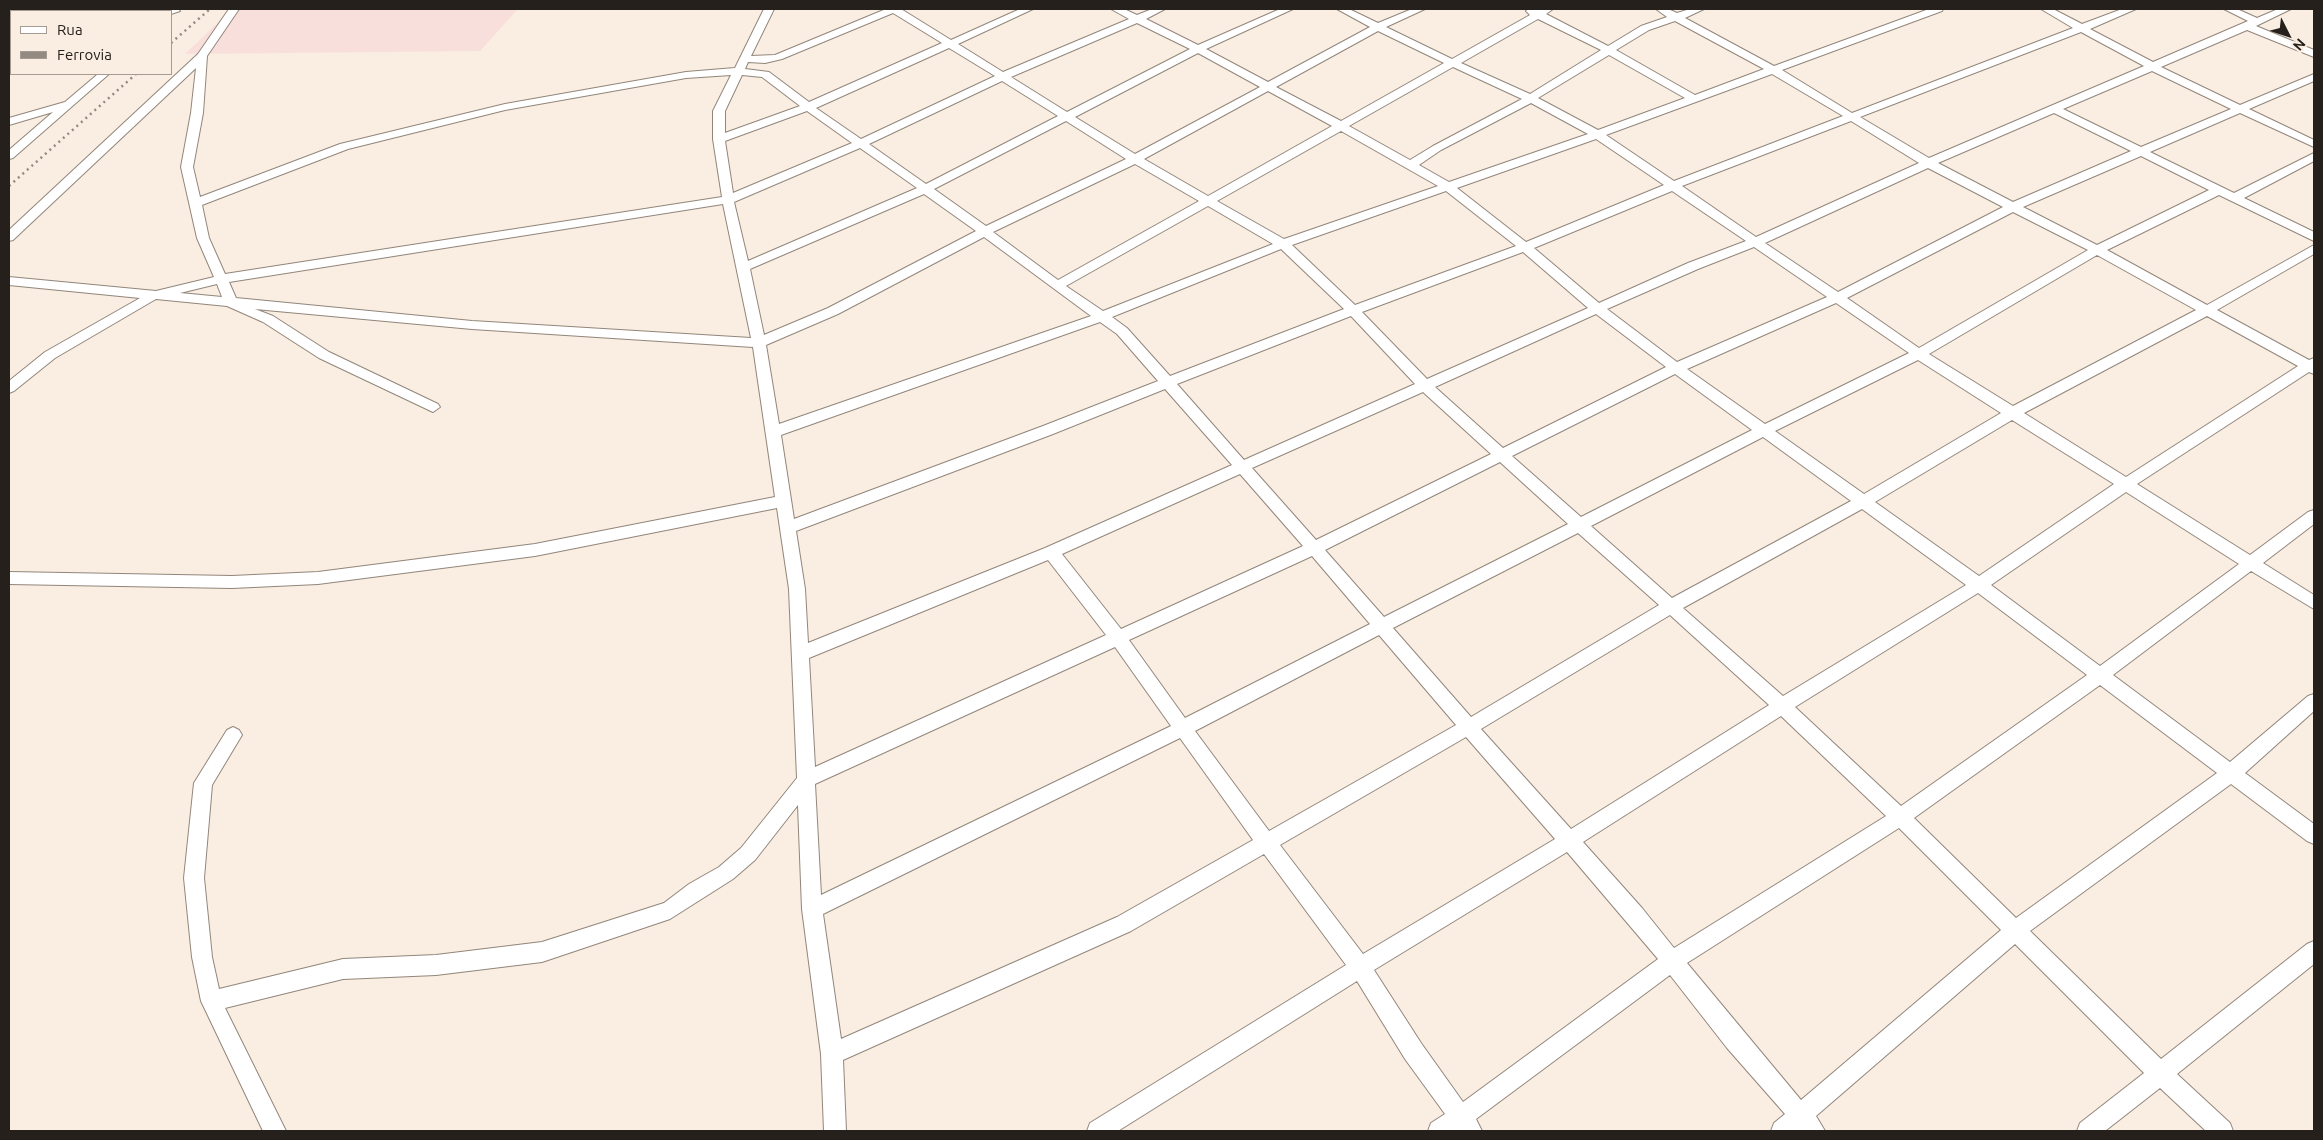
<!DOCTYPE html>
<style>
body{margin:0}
#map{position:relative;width:2323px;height:1140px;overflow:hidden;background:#faede1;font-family:Ubuntu,sans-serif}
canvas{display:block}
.frame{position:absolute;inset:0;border:10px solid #25201c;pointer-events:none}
.legend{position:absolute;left:10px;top:10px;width:162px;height:65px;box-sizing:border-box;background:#faede1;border:1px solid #a59b92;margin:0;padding:6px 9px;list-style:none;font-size:15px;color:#25201c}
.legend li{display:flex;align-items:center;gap:10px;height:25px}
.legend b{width:25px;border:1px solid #a59b92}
.north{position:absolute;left:2263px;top:10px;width:50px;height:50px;-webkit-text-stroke:4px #faede1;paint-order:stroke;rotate:131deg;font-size:14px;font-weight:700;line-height:20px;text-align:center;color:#25201c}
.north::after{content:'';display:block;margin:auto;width:18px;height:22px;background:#25201c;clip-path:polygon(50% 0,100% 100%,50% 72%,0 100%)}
</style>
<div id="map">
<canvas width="2323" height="1140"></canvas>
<div class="frame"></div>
<ul class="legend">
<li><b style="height:6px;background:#fff"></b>Rua</li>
<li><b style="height:6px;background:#938a82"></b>Ferrovia</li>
</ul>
<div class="north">N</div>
</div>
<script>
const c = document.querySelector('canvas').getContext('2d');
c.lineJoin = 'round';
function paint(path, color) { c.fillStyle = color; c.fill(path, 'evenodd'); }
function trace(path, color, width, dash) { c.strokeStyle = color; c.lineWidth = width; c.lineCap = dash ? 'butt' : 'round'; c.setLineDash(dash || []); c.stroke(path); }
const industrial = new Path2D(`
 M232,9H518L480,51L185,54Z`);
const minor = new Path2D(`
 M90,9H178L180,11L171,14V11H92Z
 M229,9H239L207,56L203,113L193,167L200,197L340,144L505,104L686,72L735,68L764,9H774L751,56L775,55L886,9H901L951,40L1020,9H1033L958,44L1003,72L1129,19L1111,9H1124L1137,15L1152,9H1165L1146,19L1198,45L1280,9H1293L1206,49L1268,82L1370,27L1337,9H1349L1378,23L1412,9H1425L1386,27L1452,59L1530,15L1526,11L1528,9H1553L1546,14L1608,46L1641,26L1667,17L1656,9H1668L1677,13L1690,9H1704L1685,18L1774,66L1929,9H1943L1942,11L1782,70L1852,113L2073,28L2041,9H2053L2082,24L2122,9H2136L2090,29L2153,62L2248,21L2224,9H2237L2257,18L2278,9H2291L2256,26L2314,50V57L2247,30L2161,67L2240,105L2314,74V81L2249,109L2314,140V147L2240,113L2150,152L2234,193L2314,153V161L2244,198L2314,232V241L2219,195L2107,250L2207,305L2314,245V254L2217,310L2309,360L2314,358V374L2309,372L2137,484L2250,555L2308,512L2314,510V524L2263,563L2314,595V609L2251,571L2113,675L2230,762L2308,696L2314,694V711L2245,773L2314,824V844L2307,841L2231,784L2030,931L2161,1059L2307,944L2314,941V964L2177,1074L2230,1123L2233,1131H2206L2160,1088L2105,1131H2077L2080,1123L2144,1073L2015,944L1816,1116L1825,1131H1771L1774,1123L1785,1114L1727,1048L1670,975L1476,1119L1482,1131H1428L1431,1123L1445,1114L1405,1059L1357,981L1118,1131H1087L1090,1123L1346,965L1264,854L1131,931L843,1060L846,1131H824L821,1054L802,909L798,805L755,860L733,879L670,919L542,962L436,975L343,979L225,1008L286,1131H263L201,1001L192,957L184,878L194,783L227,730L233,727L239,730L242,735L212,785L204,878L212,957L219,989L343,959L436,955L542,942L664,903L689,884L719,867L741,848L797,778L789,589L777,508L535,556L318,584L232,588L9,584V572L232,576L318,572L535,544L775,497L753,347L472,329L255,309L273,316L329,352L438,404L440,407L433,412L319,358L263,322L227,306L156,299L55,358L14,391L9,393V381L45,352L140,298L9,285V277L156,291L214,277L197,238L181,167L191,113L196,68L13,240L9,241V230L198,54ZM893,13L942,43L809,102L769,72L745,69L748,62L765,63L782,59ZM1538,19L1601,50L1530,94L1461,63ZM1675,21L1764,69L1695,95L1616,50L1649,30ZM1137,23L1190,49L1067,112L1011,77ZM1378,31L1444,63L1341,121L1276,87ZM2081,32L2144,66L1929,158L1860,117ZM949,48L995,76L861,139L816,108ZM1198,53L1260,87L1135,154L1075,117ZM1609,55L1685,98L1598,130L1538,98ZM1453,67L1522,99L1433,146L1410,160L1349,126ZM2152,71L2231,109L2141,147L2063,109ZM1772,74L1843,116L1674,181L1606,135ZM731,75L713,111V139L722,197L225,274L209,238L202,205L348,149L505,110L686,78ZM742,75L762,77L800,106L725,133V111ZM1002,81L1058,116L926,184L869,144ZM1268,91L1332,126L1208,196L1144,159ZM1531,103L1588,134L1449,182L1419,165L1441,150ZM807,111L852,143L733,193L725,141ZM2054,113L2131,151L2013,202L1938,163ZM1066,121L1126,159L986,226L934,189ZM1851,121L1919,163L1756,237L1682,186ZM1341,131L1438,186L1284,239L1217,201ZM1596,139L1664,185L1526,242L1457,188ZM860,148L917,188L748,261L734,202ZM2141,156L2209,190L2097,245L2023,207ZM1135,164L1199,201L1058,280L993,232ZM1928,168L2003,207L1838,292L1765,243ZM1446,191L1516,246L1355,305L1292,245ZM1672,191L1746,241L1688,263L1599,303L1534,248ZM924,194L976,231L828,308L764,335L750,269ZM723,204L751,338L472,321L236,298L229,282ZM1208,206L1273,244L1103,311L1066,286ZM2013,212L2088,250L1919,348L1847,298ZM984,237L1091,316L779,424L766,345L838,314ZM1754,247L1827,297L1677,362L1607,309L1698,269ZM1281,249L1344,309L1170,376L1127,328L1112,317ZM1523,252L1588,308L1427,379L1362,312ZM2097,255L2196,310L2013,406L1929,354ZM217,284L222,297L180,293ZM1836,303L1909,353L1765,424L1687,369ZM1596,314L1666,367L1503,448L1435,387ZM1351,316L1415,384L1244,460L1177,384ZM2207,316L2298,366L2126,477L2024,413ZM1100,322L1117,334L1158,381L1043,426L794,519L781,435ZM1918,360L2001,413L1864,494L1775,431ZM1675,374L1752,430L1581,517L1512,456ZM1165,389L1232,465L1045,548L808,643L805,589L796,531L1053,434ZM1423,392L1491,454L1316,540L1252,468ZM2012,420L2114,484L1979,576L1875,502ZM1763,437L1851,501L1672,598L1591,526ZM1500,462L1568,524L1384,617L1325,550ZM1240,474L1303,546L1121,629L1062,554ZM2126,492L2239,564L2100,666L1991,585ZM1862,509L1966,585L1783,696L1683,608ZM1578,533L1659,605L1471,717L1393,628ZM1312,556L1370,624L1185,718L1129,640ZM1048,560L1106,635L815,767L809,658ZM1978,593L2087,675L1901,806L1795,707ZM1670,615L1769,705L1571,829L1481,729ZM1379,635L1456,725L1269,831L1195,731ZM1115,647L1171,726L821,895L815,784ZM2100,685L2217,773L2016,918L1914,818ZM1781,716L1886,816L1674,948L1642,908L1583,842ZM1466,737L1555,839L1363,954L1280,845ZM1180,738L1253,840L1117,917L841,1039L823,914ZM1899,828L2001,930L1801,1100L1687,963ZM1567,852L1658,959L1463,1102L1421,1043L1374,970Z
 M98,74H109L13,158L9,159V150L53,112L9,125V118L65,102Z`);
const rail = new Path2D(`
 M171,43L210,9
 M9,186L136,74`);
paint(industrial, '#f9dfdb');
trace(minor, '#92867b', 2);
paint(minor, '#fff');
trace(rail, '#938a82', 2.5, [2, 4]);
</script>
